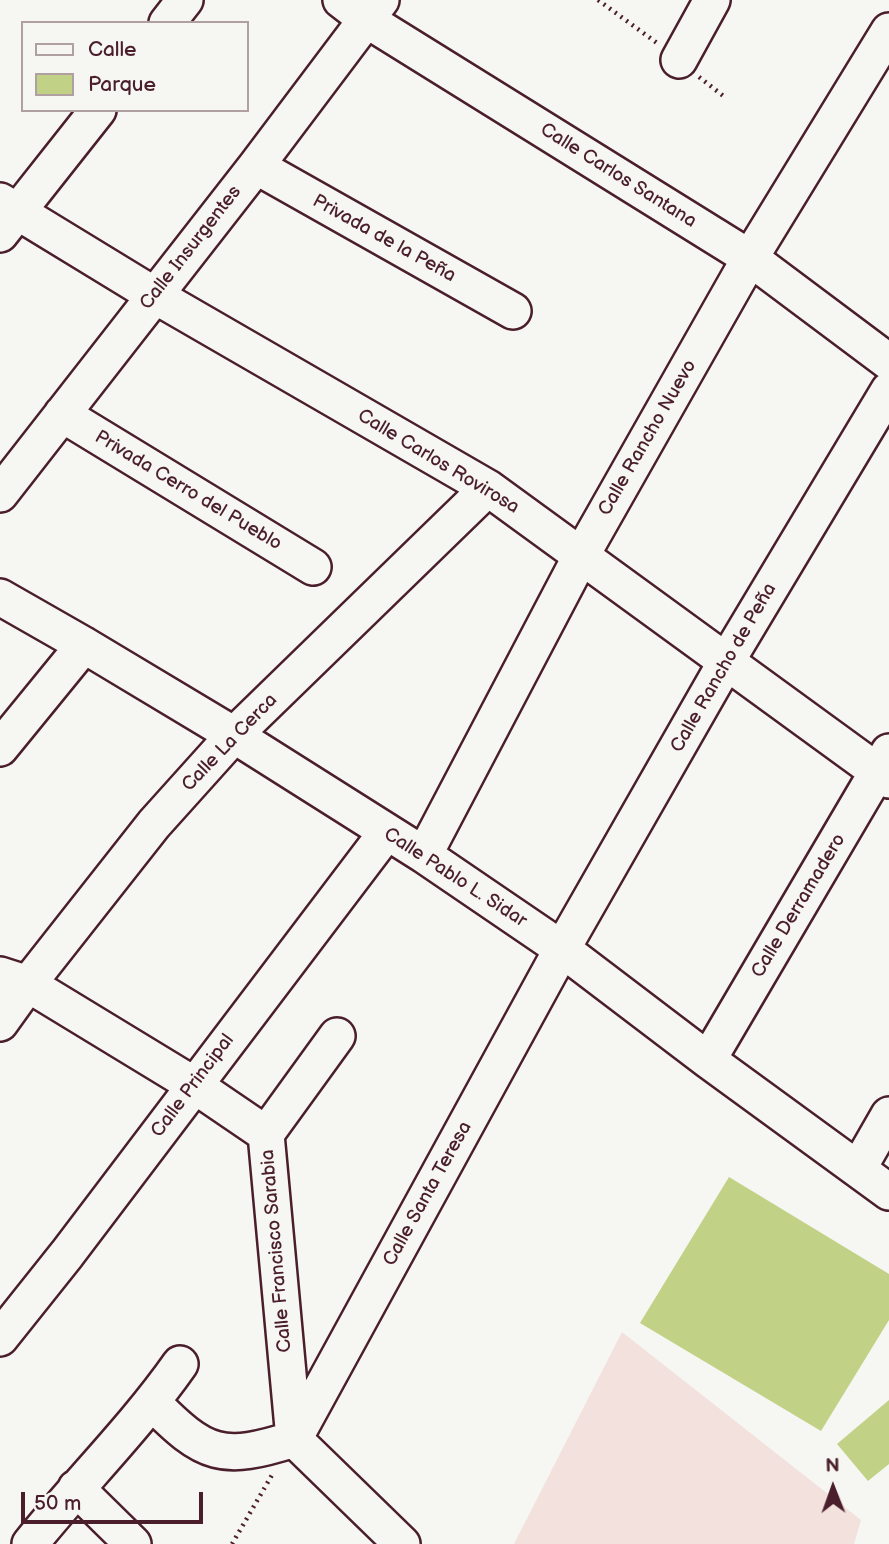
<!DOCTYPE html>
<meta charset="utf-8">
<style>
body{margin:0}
#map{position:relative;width:889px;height:1544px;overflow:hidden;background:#f6f6f2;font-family:"Balsamiq Sans",sans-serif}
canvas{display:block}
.legend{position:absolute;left:21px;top:21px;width:228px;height:91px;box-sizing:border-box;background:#f6f6f2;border:2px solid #b1a0a2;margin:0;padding:9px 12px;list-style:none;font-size:21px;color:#4a1f2b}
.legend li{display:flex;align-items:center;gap:14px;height:35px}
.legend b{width:35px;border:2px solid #b1a0a2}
.north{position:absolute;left:798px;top:1453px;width:70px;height:70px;-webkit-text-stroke:5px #f6f6f2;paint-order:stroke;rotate:359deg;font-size:19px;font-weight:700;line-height:28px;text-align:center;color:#4a1f2b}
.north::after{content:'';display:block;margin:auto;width:24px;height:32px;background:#4a1f2b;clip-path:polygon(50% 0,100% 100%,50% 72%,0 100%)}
.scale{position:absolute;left:21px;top:1492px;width:182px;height:32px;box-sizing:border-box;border:4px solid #4a1f2b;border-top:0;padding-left:9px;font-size:21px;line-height:24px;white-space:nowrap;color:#4a1f2b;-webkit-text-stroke:5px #f6f6f2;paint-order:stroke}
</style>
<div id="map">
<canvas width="889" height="1544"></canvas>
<ul class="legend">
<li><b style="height:9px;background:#f6f6f2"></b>Calle</li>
<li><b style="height:19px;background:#c1d185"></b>Parque</li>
</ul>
<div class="north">N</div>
<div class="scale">50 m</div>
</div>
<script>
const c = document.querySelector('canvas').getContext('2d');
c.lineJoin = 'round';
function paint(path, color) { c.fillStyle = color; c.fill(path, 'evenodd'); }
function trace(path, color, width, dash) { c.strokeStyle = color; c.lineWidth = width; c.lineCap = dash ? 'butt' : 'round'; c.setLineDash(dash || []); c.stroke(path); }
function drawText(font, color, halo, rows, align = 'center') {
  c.font = font + ' "Balsamiq Sans",sans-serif'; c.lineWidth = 6; c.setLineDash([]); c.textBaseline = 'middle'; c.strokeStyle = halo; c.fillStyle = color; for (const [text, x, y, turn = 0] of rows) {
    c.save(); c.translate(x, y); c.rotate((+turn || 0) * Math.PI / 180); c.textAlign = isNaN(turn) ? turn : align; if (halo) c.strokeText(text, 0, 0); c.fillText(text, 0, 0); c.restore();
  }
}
const built = new Path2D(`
 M622,1332L861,1520L854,1544H514Z`);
const green = new Path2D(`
 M729,1177L889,1274V1320L821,1431L640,1323Z
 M889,1400V1464L868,1481L837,1444Z`);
const path = new Path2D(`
 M598,0L657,43
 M699,77L726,98
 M232,1544L272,1475`);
const minor = new Path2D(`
 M341,0L367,20L750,258L889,362
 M167,23L185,0
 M679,60L712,0
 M256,166L513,311
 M0,201L154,295L488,488L889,780
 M0,234L98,110
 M62,414L313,567
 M0,494L256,166L381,0
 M0,597L84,645L234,735L424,855L562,949L708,1060L889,1192
 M0,748L84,645
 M424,855L581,556L750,258L889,31
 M0,975L28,984L194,1085L266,1134
 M0,1023L28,984L154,824L234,735L488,488
 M708,1060L889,752
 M266,1134L294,1439L402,1544
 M266,1134L337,1036
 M858,1169L889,1115
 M0,1338L67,1254L386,833
 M152,1402C205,1456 222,1462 294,1439
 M294,1439L562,949L726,662L889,390
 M76,1488L133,1544
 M30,1544C79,1483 135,1428 180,1364`);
const streetNames = [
 ["Calle Carlos Santana",618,176,32],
 ["Privada de la Peña",384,239,29],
 ["Calle Insurgentes",191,248,-52],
 ["Calle Rancho Nuevo",648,438,-60],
 ["Calle Carlos Rovirosa",438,462,31],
 ["Privada Cerro del Pueblo",188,491,31],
 ["Calle Rancho de Peña",724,668,-60],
 ["Calle La Cerca",230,743,-46],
 ["Calle Pablo L. Sidar",455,878,33],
 ["Calle Derramadero",799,906,-59],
 ["Calle Principal",193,1086,-53],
 ["Calle Santa Teresa",428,1194,-61],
 ["Calle Francisco Sarabia",277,1251,-95]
];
paint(built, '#f3e1dd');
paint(green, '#c1d185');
trace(minor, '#4a1f2b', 40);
trace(path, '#4a1f2b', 4.5, [2, 5]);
trace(minor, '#f6f6f2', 35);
drawText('19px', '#4a1f2b', '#f6f6f2', streetNames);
</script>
